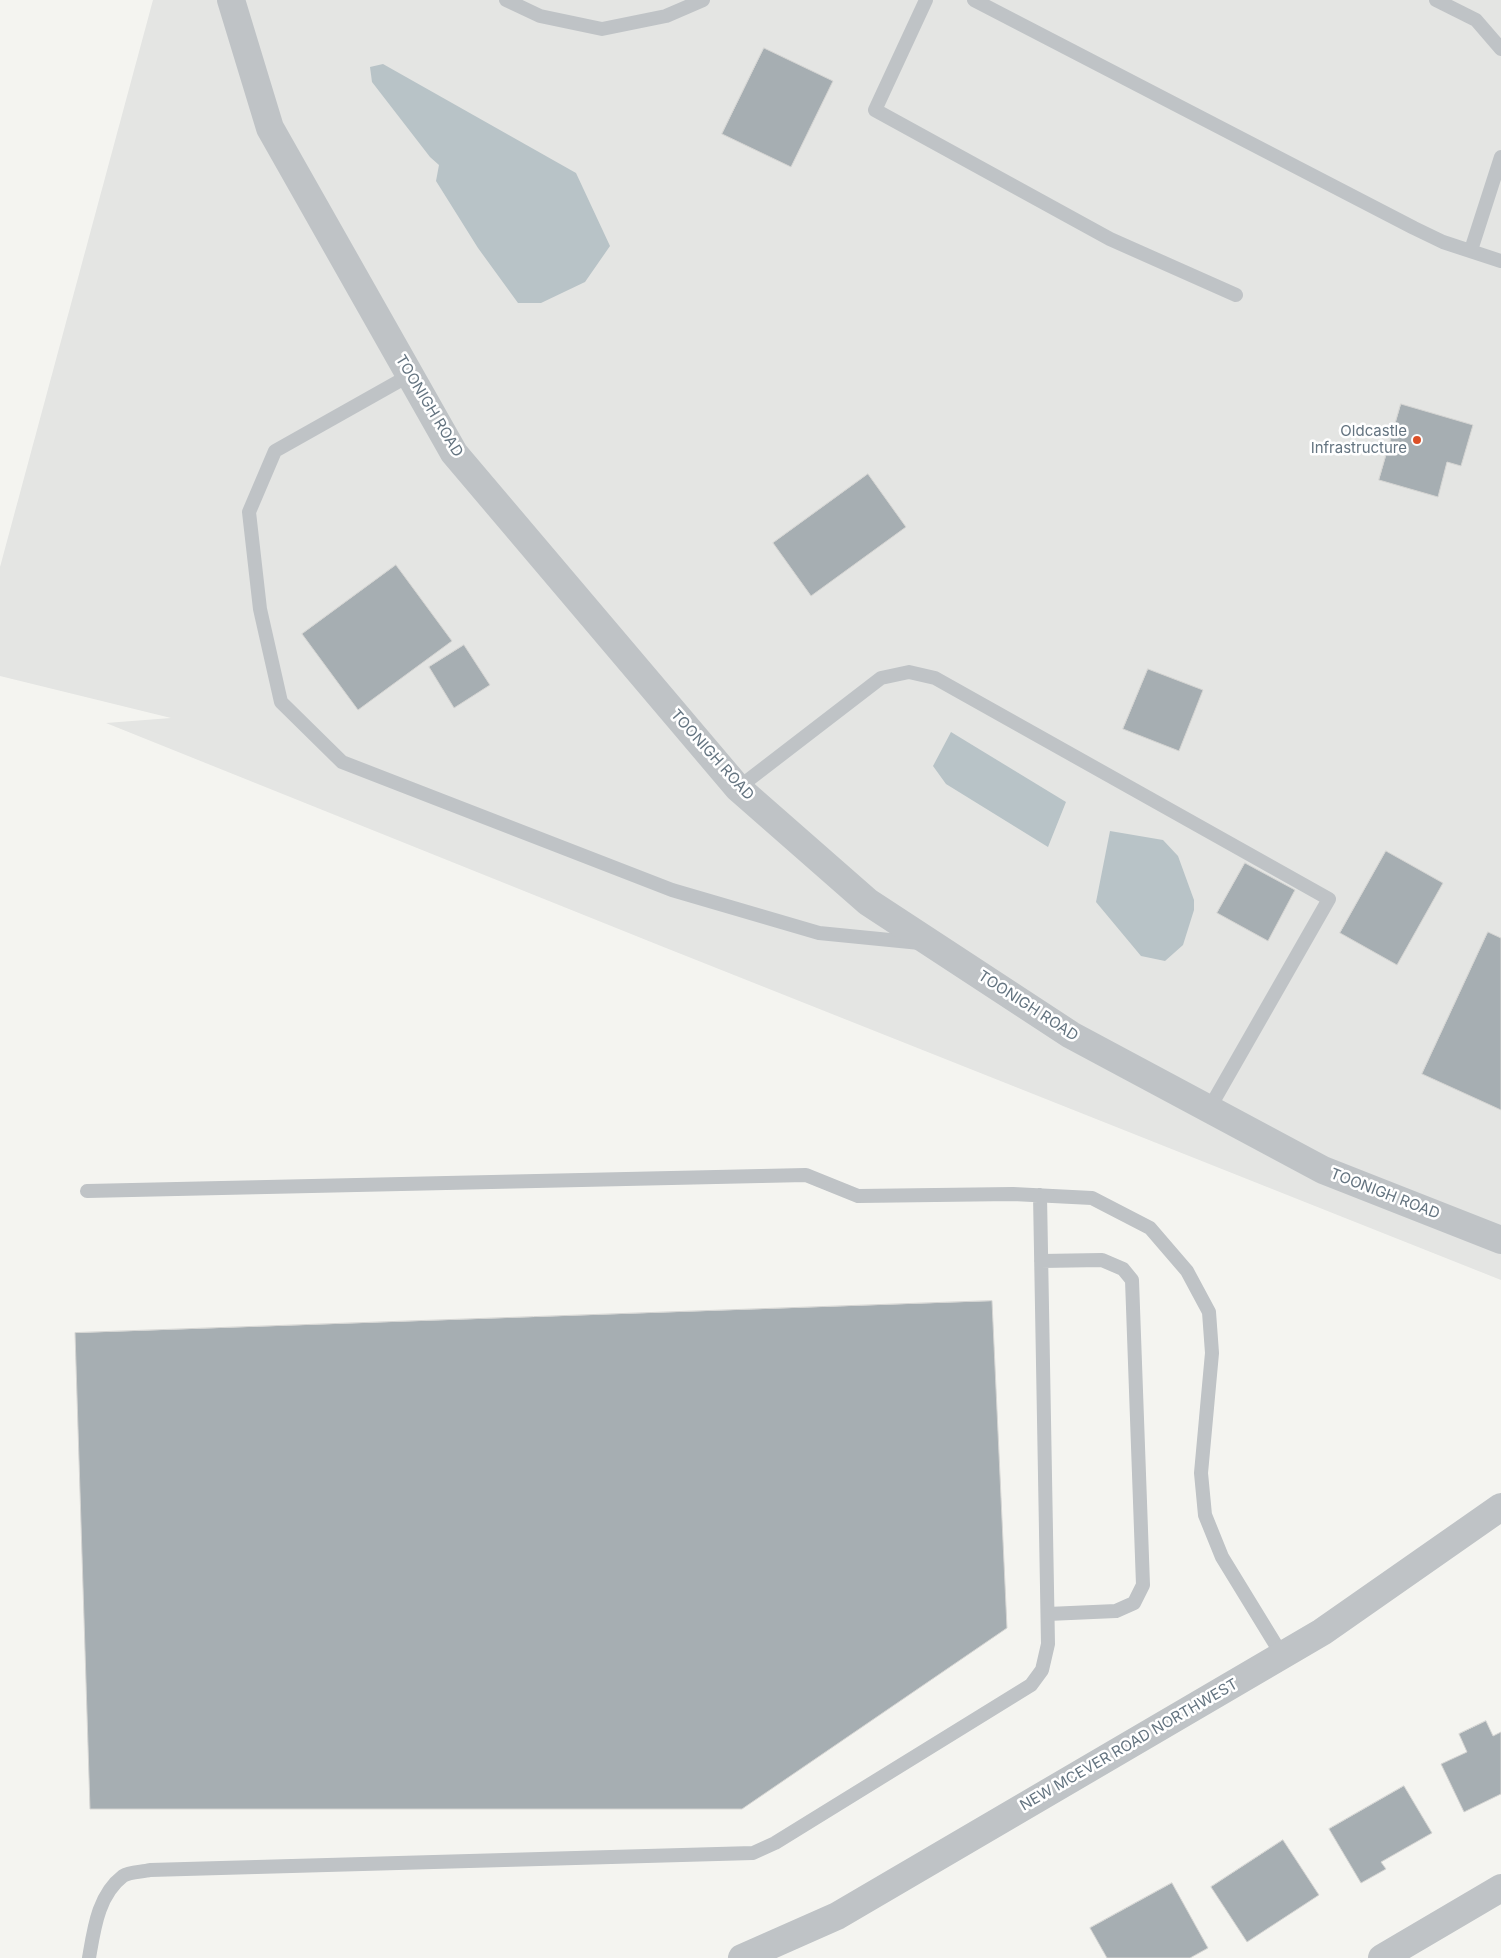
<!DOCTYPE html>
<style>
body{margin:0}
canvas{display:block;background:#f4f4f0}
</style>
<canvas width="1501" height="1958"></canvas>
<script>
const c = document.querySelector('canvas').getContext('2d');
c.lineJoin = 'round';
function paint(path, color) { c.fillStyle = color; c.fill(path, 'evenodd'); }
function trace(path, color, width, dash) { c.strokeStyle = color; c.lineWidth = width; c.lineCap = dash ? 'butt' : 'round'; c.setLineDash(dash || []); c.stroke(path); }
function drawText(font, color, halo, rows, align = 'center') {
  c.font = font + ' Inter,sans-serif'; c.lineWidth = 5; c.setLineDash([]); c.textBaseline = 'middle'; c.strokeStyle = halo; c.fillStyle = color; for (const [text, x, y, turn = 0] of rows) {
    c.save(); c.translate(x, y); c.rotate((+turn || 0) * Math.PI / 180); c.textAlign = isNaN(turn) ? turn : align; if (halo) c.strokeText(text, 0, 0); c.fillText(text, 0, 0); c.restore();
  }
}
const built = new Path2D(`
 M153,0H1501V1280L661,946L106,723L171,718L0,676V567Z`);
const water = new Path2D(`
 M383,64L576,173L610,246L585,282L541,303H518L478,248L436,181L439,165L430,157L372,82L370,67Z
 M951,732L1066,802L1048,847L946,784L933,766Z
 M1110,831L1163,840L1178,856L1194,900V910L1183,945L1165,961L1141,956L1096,902Z`);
const building = new Path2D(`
 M764,48L833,81L791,167L722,134Z
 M1401,404L1473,425L1461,466L1447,462L1438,497L1379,480Z
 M868,474L906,527L811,596L773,543Z
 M396,565L452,641L358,710L302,634Z
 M464,645L490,685L454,708L429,667Z
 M1148,669L1203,690L1179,751L1123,729Z
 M1386,851L1443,883L1397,965L1340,933Z
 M1245,863L1295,890L1268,941L1217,913Z
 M1488,932L1501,938V1110L1422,1074Z
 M992,1301L1007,1628L742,1809H90L75,1333Z
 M1486,1721L1493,1736L1501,1732V1794L1464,1812L1441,1764L1467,1752L1459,1734Z
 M1404,1786L1432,1833L1381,1862L1386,1869L1361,1883L1329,1829Z
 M1283,1840L1319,1895L1247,1942L1211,1887Z
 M1172,1883L1208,1948L1190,1958H1107L1090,1928Z`);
const service = new Path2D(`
 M506,0L540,16L602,29L666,16L703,0
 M926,0L875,110L1110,239L1236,295
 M974,0L1414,228L1443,242L1501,261
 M1436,0L1476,20L1501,49
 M1471,250L1501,157
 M410,375L275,451L249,512L260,609L281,702L342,762L672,890L819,933L920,943
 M738,788L881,678L909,672L935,678L1329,899L1209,1109
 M87,1191L806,1175L858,1196L1013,1194L1092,1198L1150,1228L1187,1271L1209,1312L1212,1353L1201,1473L1205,1515L1222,1557L1282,1655
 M1041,1261L1102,1260L1123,1269L1132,1280L1143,1585L1134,1603L1116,1611L1048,1614
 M89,1958C94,1929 98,1895 123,1876C129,1872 142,1872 150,1870L753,1853L775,1843L1031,1685L1042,1670L1048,1644L1040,1195`);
const minor = new Path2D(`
 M231,0L270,128L454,453L738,788L868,902L1071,1035L1323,1170L1501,1240
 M1382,1958L1501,1888`);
const tertiary = new Path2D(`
 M742,1958L837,1916L1322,1632L1501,1507`);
const markers = [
 [1417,440,5,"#dc5027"]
];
const streetNames = [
 ["TOONIGH ROAD",429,406,59],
 ["TOONIGH ROAD",712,755,48],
 ["TOONIGH ROAD",1028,1006,33],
 ["TOONIGH ROAD",1385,1194,21],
 ["NEW MCEVER ROAD NORTHWEST",1129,1745,-30]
];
const poiNames = [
 ["Oldcastle",1407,431],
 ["Infrastructure",1407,448]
];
paint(built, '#e4e5e3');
paint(water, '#b8c3c7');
paint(building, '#a6aeb2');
trace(building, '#d5d5d3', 1);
trace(service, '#bfc3c6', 14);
trace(minor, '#bfc3c6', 28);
trace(tertiary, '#bfc3c6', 28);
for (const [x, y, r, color] of markers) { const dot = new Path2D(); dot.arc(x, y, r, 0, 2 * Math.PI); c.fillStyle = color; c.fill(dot); trace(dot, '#fff', 2); }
drawText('15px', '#647480', '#fff', streetNames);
drawText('15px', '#647480', '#fff', poiNames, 'right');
</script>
